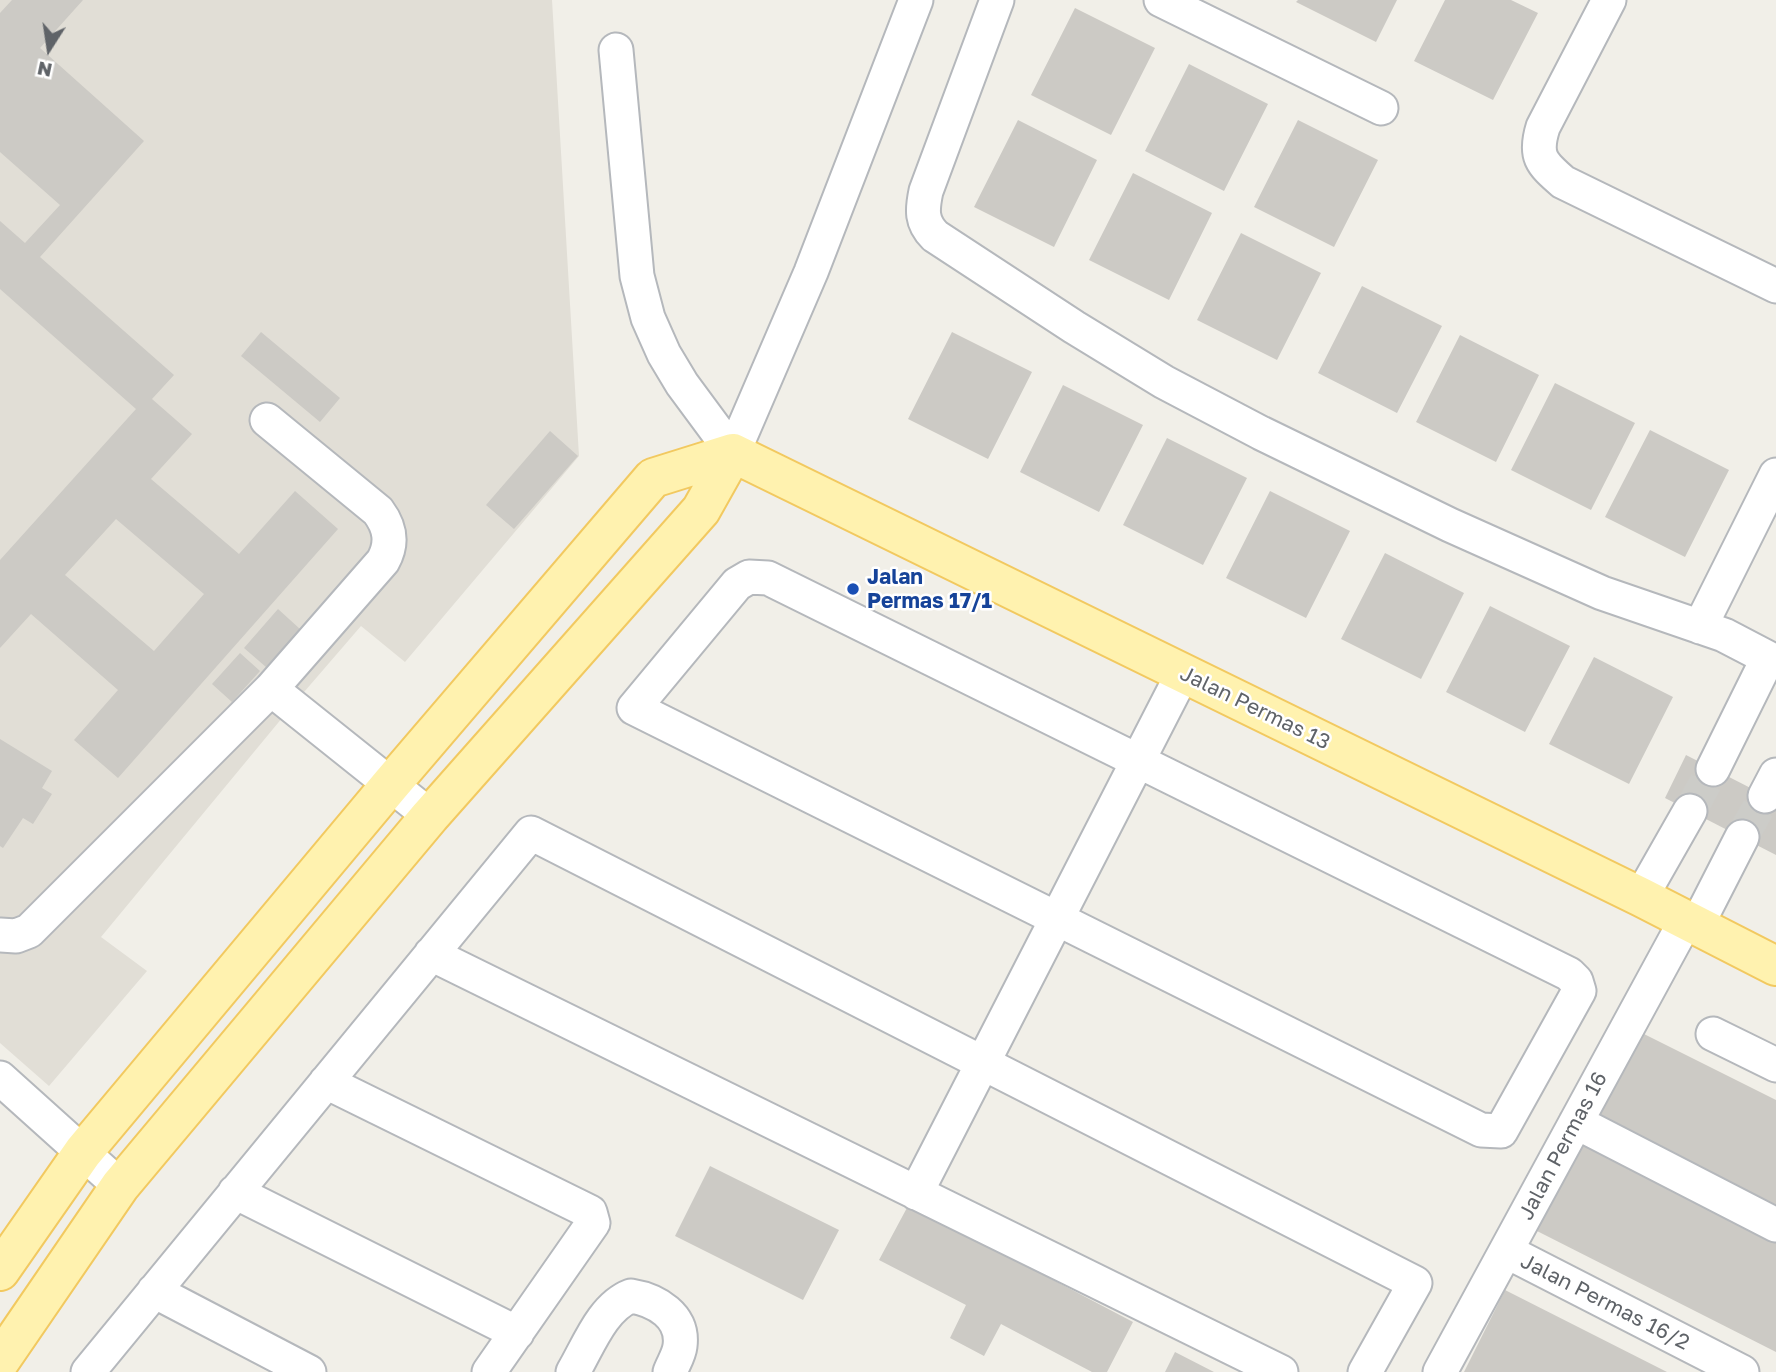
<!DOCTYPE html>
<style>
body{margin:0}
#map{position:relative;width:1776px;height:1372px;overflow:hidden;background:#f1efe8;font-family:"Golos Text",sans-serif}
canvas{display:block}
.north{position:absolute;left:14px;top:14px;width:70px;height:70px;-webkit-text-stroke:5px #fff;paint-order:stroke;rotate:192deg;font-size:19px;font-weight:700;line-height:28px;text-align:center;color:#5f6368}
.north::after{content:'';display:block;margin:auto;width:24px;height:32px;background:#5f6368;clip-path:polygon(50% 0,100% 100%,50% 72%,0 100%)}
</style>
<div id="map">
<canvas width="1776" height="1372"></canvas>
<div class="north">N</div>
</div>
<script>
const c = document.querySelector('canvas').getContext('2d');
c.lineJoin = 'round';
function paint(path, color) { c.fillStyle = color; c.fill(path, 'evenodd'); }
function trace(path, color, width, dash) { c.strokeStyle = color; c.lineWidth = width; c.lineCap = dash ? 'butt' : 'round'; c.setLineDash(dash || []); c.stroke(path); }
function drawText(font, color, halo, rows, align = 'center') {
  c.font = font + ' "Golos Text",sans-serif'; c.lineWidth = 5; c.setLineDash([]); c.textBaseline = 'middle'; c.strokeStyle = halo; c.fillStyle = color; for (const [text, x, y, turn = 0] of rows) {
    c.save(); c.translate(x, y); c.rotate((+turn || 0) * Math.PI / 180); c.textAlign = isNaN(turn) ? turn : align; if (halo) c.strokeText(text, 0, 0); c.fillText(text, 0, 0); c.restore();
  }
}
const education = new Path2D(`
 M0,0H552L579,456L405,662L361,626L292,706L101,937L147,971L49,1086L0,1043Z`);
const building = new Path2D(`
 M12,0H83L40,48L144,141L40,257L174,375L152,399L192,434L151,479L239,554L295,491L338,529L118,778L74,740L118,690L31,614L0,648V560L136,409L0,289V221L25,243L60,205L0,152V13ZM116,519L204,594L154,651L65,575Z
 M1298,0H1397L1376,42L1296,2Z
 M1445,0H1511L1538,13L1493,100L1414,61Z
 M1075,8L1155,48L1111,135L1031,95Z
 M1189,64L1268,104L1224,191L1145,151Z
 M1018,120L1097,160L1054,247L974,207Z
 M1298,120L1378,160L1334,247L1254,207Z
 M1133,173L1212,213L1169,300L1089,260Z
 M1241,233L1321,273L1277,360L1197,320Z
 M1362,286L1442,326L1397,413L1318,373Z
 M261,332L340,398L320,422L241,356Z
 M952,332L1032,372L988,459L908,419Z
 M1460,335L1539,375L1496,462L1416,422Z
 M1555,383L1635,423L1591,510L1511,470Z
 M1063,385L1143,425L1099,512L1020,472Z
 M1650,430L1729,470L1685,557L1605,517Z
 M550,431L578,456L514,529L486,505Z
 M1167,438L1247,478L1203,565L1123,525Z
 M1270,491L1350,531L1306,618L1226,578Z
 M1385,553L1464,593L1421,679L1341,639Z
 M1490,606L1570,646L1525,732L1446,692Z
 M278,609L300,629L266,667L244,648Z
 M240,653L260,671L232,702L212,684Z
 M1594,657L1673,697L1629,784L1549,744Z
 M0,739L52,771L42,788L52,794L33,824L23,818L3,848L0,846Z
 M1686,755L1776,801V855L1665,798Z
 M1638,1031L1776,1100V1218L1590,1124Z
 M1585,1138L1776,1234V1352L1537,1231Z
 M710,1166L839,1230L803,1300L675,1236Z
 M909,1204L1133,1322L1107,1372H1092L1001,1324L984,1356L950,1338L966,1305L879,1260Z
 M1505,1290L1667,1372H1464Z
 M1175,1352L1214,1372H1165Z`);
const minorTunnel = new Path2D(`
 M1690,811L1713,769
 M1742,837L1765,796`);
const minor = new Path2D(`
 M997,0L926,191C922,210 921,222 935,236L1074,327L1164,382L1261,433L1450,525L1602,593L1724,635L1776,662
 M1161,0L1381,108
 M1609,0L1543,127C1534,156 1541,163 1563,182L1776,286
 M616,50L637,276L648,318L664,354L682,384L733,453
 M733,453L811,272L916,0
 M749,577L768,578L1569,974L1576,981L1579,991L1501,1131L1481,1130L634,708L737,584Z
 M1700,627L1776,475
 M271,689L430,816
 M1713,769L1768,658
 M1765,796L1776,775
 M1641,897L1690,811
 M1697,925L1742,837
 M0,935L16,936L29,931L271,689L383,561C393,543 390,527 378,511L267,420
 M431,954L1281,1372
 M1713,1034L1776,1065
 M0,1078L120,1186
 M326,1082L590,1212L593,1223L489,1372
 M1576,1122L1776,1225
 M235,1192L517,1333
 M916,1193L1183,673
 M1506,1251L1742,1372
 M154,1291L309,1372
 M88,1372L531,833L1415,1283L1365,1372
 M573,1372C588,1347 602,1307 631,1296C656,1300 684,1316 680,1346C679,1355 673,1364 670,1372
 M1440,1372L1686,920`);
const major = new Path2D(`
 M733,453L1641,897L1776,966
 M0,1271L83,1152L391,784L653,478L733,453
 M0,1361L120,1186L430,816L701,510L733,453`);
const markers = [
 [853,589,7,"#1a4fb4"]
];
const transitNames = [
 ["Jalan",867,577],
 ["Permas 17/1",867,601]
];
const streetNames = [
 ["Jalan Permas 13",1255,708,26],
 ["Jalan Permas 16",1563,1146,-62],
 ["Jalan Permas 16/2",1605,1302,27]
];
paint(education, '#e1ded6');
paint(building, '#cccac5');
trace(minorTunnel, '#ccccc8', 33, [33, 17]);
trace(minor, '#b5b8bc', 37);
trace(major, '#f2c960', 42);
trace(minor, '#fff', 33);
trace(major, '#fff2af', 38);
for (const [x, y, r, color] of markers) { const dot = new Path2D(); dot.arc(x, y, r, 0, 2 * Math.PI); c.fillStyle = color; c.fill(dot); trace(dot, '#fff', 2.5); }
drawText('bold 21px', '#164399', '#fff', transitNames, 'left');
drawText('21px', '#5f6368', '#fff', streetNames);
</script>
